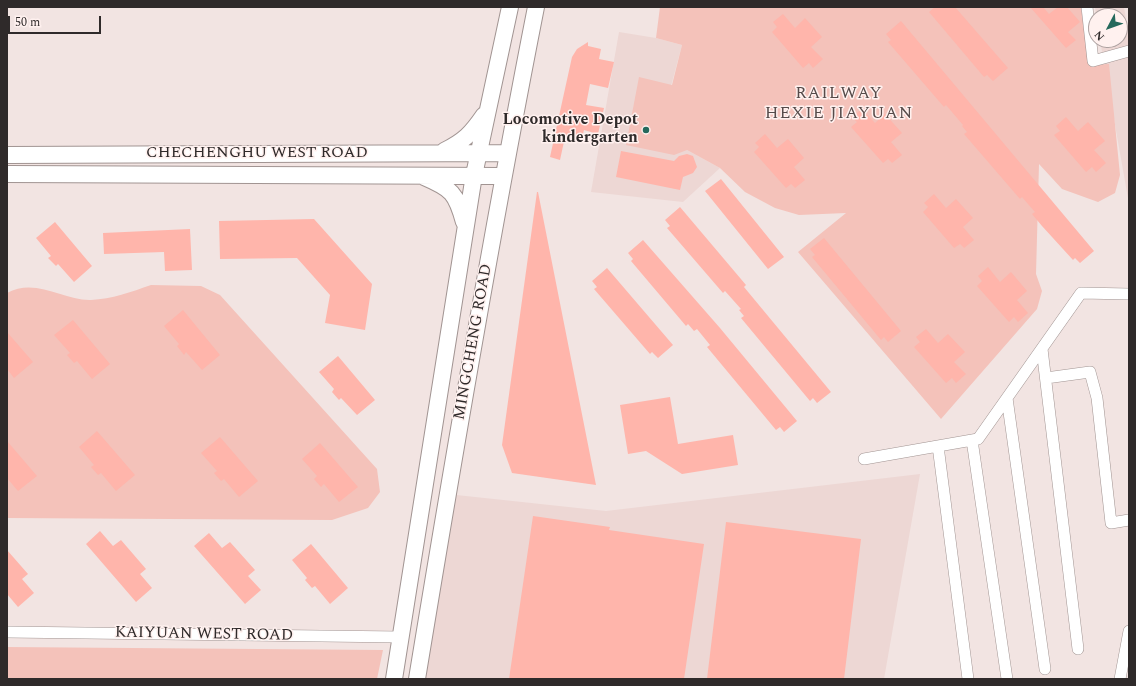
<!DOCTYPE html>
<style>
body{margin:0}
#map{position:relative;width:1136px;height:686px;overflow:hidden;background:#f2e4e2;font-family:Spectral,serif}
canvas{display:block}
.frame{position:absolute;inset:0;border:8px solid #2f2a2a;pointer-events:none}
.north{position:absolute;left:1088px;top:8px;width:40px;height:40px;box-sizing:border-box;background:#fff1ef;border:1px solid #aca1a0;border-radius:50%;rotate:229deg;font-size:11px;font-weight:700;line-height:16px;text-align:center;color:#2f2a2a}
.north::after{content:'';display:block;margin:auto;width:14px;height:18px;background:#25695c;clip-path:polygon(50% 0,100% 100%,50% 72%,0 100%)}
.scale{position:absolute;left:8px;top:16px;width:93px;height:18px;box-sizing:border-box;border:2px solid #2f2a2a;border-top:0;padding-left:5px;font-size:12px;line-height:14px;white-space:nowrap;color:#2f2a2a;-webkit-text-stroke:3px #fff1ef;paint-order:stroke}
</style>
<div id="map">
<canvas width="1136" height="686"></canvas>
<div class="frame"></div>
<div class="north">N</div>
<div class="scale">50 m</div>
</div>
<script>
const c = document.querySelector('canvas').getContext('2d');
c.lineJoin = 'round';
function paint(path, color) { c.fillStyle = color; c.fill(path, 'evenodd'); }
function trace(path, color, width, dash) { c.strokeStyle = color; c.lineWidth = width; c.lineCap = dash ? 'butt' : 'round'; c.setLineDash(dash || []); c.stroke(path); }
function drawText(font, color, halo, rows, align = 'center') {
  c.font = font + ' Spectral,serif'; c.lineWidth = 3; c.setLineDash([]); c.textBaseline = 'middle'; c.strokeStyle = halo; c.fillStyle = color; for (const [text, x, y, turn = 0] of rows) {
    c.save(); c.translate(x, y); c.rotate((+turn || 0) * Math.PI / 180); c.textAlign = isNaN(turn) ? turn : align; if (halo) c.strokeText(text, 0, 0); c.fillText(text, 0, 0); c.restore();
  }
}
const built = new Path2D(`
 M1095,7H1124L1129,39V204L1100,40H1120V16H1096Z
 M619,32L656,38L682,45L666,105L687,150L720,168L683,202L591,192Z
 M920,474L884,679H412L447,494L606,511Z`);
const green = new Path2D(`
 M660,7H1081L1089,65L1109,64L1120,175L1115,193L1098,202L1062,189L1039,164L1036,274L1042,291L1037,309L941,419L798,252L846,213L799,215L775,208L745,192L720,168L687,150L674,155L626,145L639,77L672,85L682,45L656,38Z
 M151,285L201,286L220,295L377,469L380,492L368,508L332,520L7,518V293C36,277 64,301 91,300C112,299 131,292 151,285Z
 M7,647L383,650L377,679H7Z`);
const building = new Path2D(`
 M935,7H955L1008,68L993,81L987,75L984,77L929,12Z
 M1030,7H1043L1049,14L1058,7H1067L1080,22L1068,32L1076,40L1066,48Z
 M783,14L795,28L805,18L822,37L811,47L823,59L813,68L809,63L803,68L772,32L777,27L773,22Z
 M901,21L1094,251L1080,263L1075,258L1073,260L1042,226L1032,214L1035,212L1028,204L1022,197L1020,199L964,134L967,132L962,126L963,125L946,105L944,107L888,42L891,40L886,34Z
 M588,42V46L601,49L599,59L614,62L608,88L590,84L586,105L604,108L598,134L584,130L581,141L565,137L560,160L550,157L572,57L577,49Z
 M862,109L875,123L885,114L902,133L891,142L902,155L892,163L888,159L883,163L851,127L857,122L852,117Z
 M1066,117L1078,131L1088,122L1105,141L1094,150L1106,163L1096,172L1092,167L1086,172L1054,135L1060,131L1056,126Z
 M765,134L777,148L788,139L804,158L794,167L805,180L795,188L791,184L786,188L754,152L759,147L755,143Z
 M621,151L674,161L679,156L687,154L693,156L697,167L693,173L683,177L680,190L616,177Z
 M721,179L784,257L768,269L705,191Z
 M537,192H538L596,485L512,473L502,445Z
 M934,194L946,208L956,199L973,218L963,227L974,240L964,248L960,244L954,248L923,212L928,207L924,203Z
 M680,207L746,285L744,287L831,392L817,403L813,398L810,401L741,318L744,316L739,310L741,309L725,291L723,293L667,228L670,226L665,220Z
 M314,219L372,284L365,330L325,323L330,295L297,258L220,259L219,221Z
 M55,222L92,266L74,282L58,264L56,266L48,258L51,256L36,238Z
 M190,229L192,270L165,271L164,252L104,254L103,233Z
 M824,238L901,331L888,342L884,337L881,340L812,257L815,255L810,249Z
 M643,240L720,328L797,421L784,432L780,427L776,430L707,347L710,345L697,329L694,331L688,324L686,326L631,261L633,259L628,253Z
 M988,267L1000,282L1011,272L1027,291L1017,300L1028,313L1018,322L1014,317L1009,322L977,286L982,281L978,276Z
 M607,268L673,345L658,358L652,352L650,354L594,289L597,287L592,281Z
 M183,310L220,355L202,370L186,352L184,355L177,346L179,344L164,326Z
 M73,320L110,364L92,379L77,361L74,363L67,355L70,353L54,335Z
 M926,329L938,343L948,334L965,352L954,362L966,374L956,383L952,378L946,383L914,347L920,342L916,337Z
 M7,332L33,362L14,378L7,369Z
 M338,356L375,400L357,415L341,398L339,400L332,392L334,389L319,372Z
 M670,397L678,444L733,435L738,465L682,474L646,451L628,454L620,405Z
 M97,431L135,475L116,491L101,473L98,475L91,467L94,465L79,447Z
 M220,437L258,481L239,497L224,479L221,481L214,473L217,471L201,453Z
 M7,441L37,476L18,491L7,478Z
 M320,443L358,487L339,502L324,484L321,487L314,479L317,476L302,459Z
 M533,516L610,527L609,530L704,544L684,679H509Z
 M726,522L861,539L844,679H707Z
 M100,531L113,546L121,540L146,569L140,574L152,588L136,602L86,544Z
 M209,533L222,548L230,542L255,570L248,576L261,590L245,604L194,546Z
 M311,544L348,588L330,604L315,586L312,588L305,580L307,578L292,560Z
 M7,550L28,574L22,579L34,593L18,607L7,594Z`);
const street = new Path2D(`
 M1087,7L1093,61L1129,51
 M1042,349L1078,649
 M1046,378L1090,372L1097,398L1111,523L1129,520
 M1007,398L1045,669
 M972,440L1007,679
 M938,446L968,679
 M864,459L978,439L1081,293L1129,294
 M7,632L400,637
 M1120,679L1129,631`);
const secondary = new Path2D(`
 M444,151C464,141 471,134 484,115
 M7,155L508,153
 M7,174L503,176
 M424,177C452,189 456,193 464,222
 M394,679L474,175L510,7
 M417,679C454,454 492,230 536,7`);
const markers = [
 [646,130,4,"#25695c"]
];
const poiNames = [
 ["Locomotive Depot",638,121],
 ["kindergarten",638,139]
];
const streetNames = [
 ["CHECHENGHU WEST ROAD",257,154],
 ["MINGCHENG ROAD",474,342,-80],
 ["KAIYUAN WEST ROAD",204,635,1]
];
const neighbourhoodNames = [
 ["RAILWAY",839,95],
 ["HEXIE JIAYUAN",839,115]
];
paint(built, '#edd7d4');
paint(green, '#f4c2ba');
paint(building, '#ffb5ab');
trace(street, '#a19492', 12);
trace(secondary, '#a19492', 18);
trace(street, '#fff', 11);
trace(secondary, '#fff', 16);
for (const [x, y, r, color] of markers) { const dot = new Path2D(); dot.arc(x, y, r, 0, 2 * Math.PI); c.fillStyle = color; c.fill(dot); trace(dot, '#fff1ef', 1.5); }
drawText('bold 16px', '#2f2a2a', '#fff1ef', poiNames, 'right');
drawText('16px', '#2f2a2a', '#fff1ef', streetNames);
c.letterSpacing = '1px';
drawText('17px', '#564b4a', '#fff1ef', neighbourhoodNames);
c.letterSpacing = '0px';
</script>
